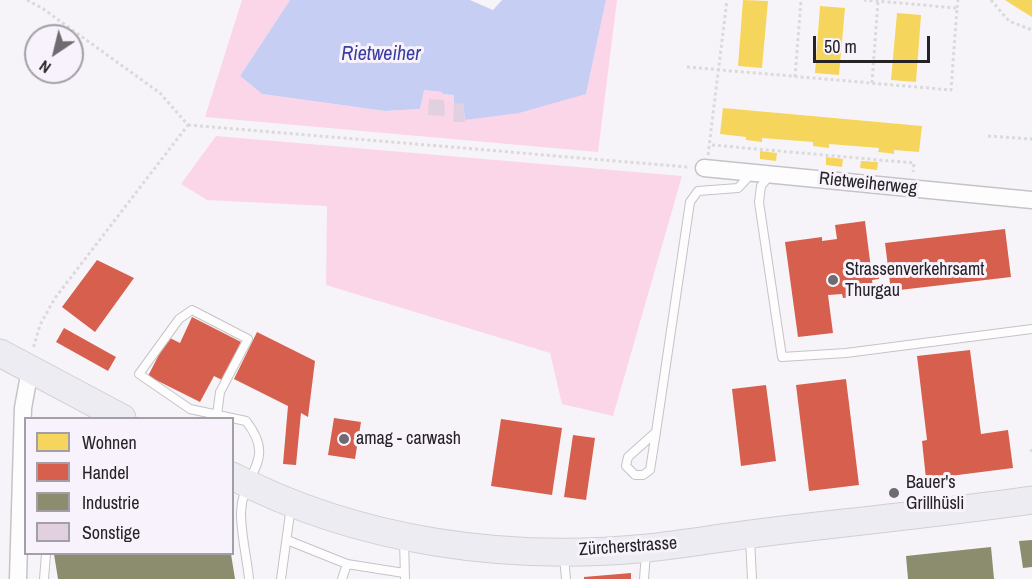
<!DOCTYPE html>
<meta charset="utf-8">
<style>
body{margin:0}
#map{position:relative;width:1032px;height:579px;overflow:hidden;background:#f7f4f9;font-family:"Archivo Narrow",sans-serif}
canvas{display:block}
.legend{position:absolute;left:24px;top:417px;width:210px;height:138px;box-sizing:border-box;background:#f7f2fb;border:2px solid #a39fa6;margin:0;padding:8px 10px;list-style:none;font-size:18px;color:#252326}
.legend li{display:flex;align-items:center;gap:12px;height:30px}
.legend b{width:30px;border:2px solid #a39fa6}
.north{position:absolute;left:24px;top:24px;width:60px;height:60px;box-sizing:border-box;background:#f7f2fb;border:2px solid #a39fa6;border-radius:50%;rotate:215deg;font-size:16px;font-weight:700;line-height:24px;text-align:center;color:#252326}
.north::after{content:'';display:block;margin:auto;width:21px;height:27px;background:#6e6c70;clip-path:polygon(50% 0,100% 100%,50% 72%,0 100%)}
.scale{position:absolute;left:813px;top:36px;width:117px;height:27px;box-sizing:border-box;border:3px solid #252326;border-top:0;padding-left:8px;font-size:18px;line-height:21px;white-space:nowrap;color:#252326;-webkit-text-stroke:4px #f7f2fb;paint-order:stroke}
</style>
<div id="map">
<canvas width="1032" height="579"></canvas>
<ul class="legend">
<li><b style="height:16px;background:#f6d55c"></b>Wohnen</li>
<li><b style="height:16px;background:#d6604d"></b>Handel</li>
<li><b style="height:16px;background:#8c8c6e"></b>Industrie</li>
<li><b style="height:16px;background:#e1d1e0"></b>Sonstige</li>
</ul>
<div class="north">N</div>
<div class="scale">50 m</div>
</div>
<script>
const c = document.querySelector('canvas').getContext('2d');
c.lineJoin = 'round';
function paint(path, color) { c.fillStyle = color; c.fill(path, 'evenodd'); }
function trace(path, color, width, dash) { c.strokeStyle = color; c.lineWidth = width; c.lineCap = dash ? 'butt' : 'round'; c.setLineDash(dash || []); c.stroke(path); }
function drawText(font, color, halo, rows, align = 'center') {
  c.font = font + ' "Archivo Narrow",sans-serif'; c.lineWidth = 6; c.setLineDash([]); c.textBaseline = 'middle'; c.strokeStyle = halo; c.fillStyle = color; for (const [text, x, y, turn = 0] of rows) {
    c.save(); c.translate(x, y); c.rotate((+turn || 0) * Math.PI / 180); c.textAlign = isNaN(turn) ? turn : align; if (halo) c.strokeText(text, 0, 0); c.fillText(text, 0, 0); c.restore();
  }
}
const green = new Path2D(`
 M242,0H290L240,76L262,94L385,111L420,109L423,90L442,92L443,94L454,95L463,103L465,120L586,94L606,0H617L598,152L205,117Z
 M216,136L682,176L613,416L562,404L550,353L326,285L327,206L207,200L181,184Z`);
const water = new Path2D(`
 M290,0H470L493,10L502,0H606L586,94L519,113L465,120L463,104L454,103V95L443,94L442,92L424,90L420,109L385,111L262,94L240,76Z`);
const homes = new Path2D(`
 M743,0L768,1L762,68L738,66Z
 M1005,0H1032V17L1019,9Z
 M820,6L845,8L839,75L815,73Z
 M897,13L921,15L916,82L891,80Z
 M723,108L922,126L919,152L894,150V154L888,153L878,152L879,148L829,144V148L813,146V142L762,138V142L746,140V137L720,134Z
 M760,151L777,153L776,161L760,159Z
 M826,157L843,159L842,167L826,165Z
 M861,161L878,162L877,170L860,168Z`);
const shops = new Path2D(`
 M865,221L871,269H878L879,279L872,280L874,294L843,298L842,294L828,295L833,333L798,337L785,242L822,237V241L837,239L835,225Z
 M1005,229L1011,277L891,291L885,243Z
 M97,260L134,278L95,332L62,307Z
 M192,317L241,342L222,380L214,376L200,402L148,376L168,337L180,343Z
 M64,328L116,357L108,371L56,342Z
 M257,332L315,361L308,417L301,413L296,465L283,464L288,406L234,379Z
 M970,350L981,434L1008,430L1013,468L926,479L922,441L927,440L917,356Z
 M846,379L859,485L809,491L796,385Z
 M766,385L776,461L741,466L732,389Z
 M334,418L361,422L355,459L328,455Z
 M501,419L562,428L552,495L491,486Z
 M573,435L595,438L586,500L564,497Z
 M631,573V579H584V577Z`);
const industry = new Path2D(`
 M1032,540V567L1023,568L1019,541Z
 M991,547L994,579H908L906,556Z
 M54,554H231L235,579H58Z`);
const building = new Path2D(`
 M429,99L444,100L445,116L428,115Z
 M454,103H463L465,122H453Z`);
const path = new Path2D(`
 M27,0L42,8L160,93L188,125L55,298L40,325L33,349
 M991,0L1009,21L1032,30
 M957,8L958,0
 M687,67L951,90L957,8L864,0
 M795,77L801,0
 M872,83L878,1
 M188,125L688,167
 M988,136L1032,139
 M712,145L914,163L913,172
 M708,155L727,0
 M1030,450L1032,451`);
const lane = new Path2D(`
 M770,175L761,186L759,202L782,357L846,353L1032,329
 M217,415L220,392L248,339L192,310L179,319L139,374L190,409L246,421C278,462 242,471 241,513C241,535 247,558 249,579
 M656,432L650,470L643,475H635L626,466L628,457L656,432L690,202L698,191L738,188L752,173
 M750,538L752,579
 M404,539L405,579
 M287,540L347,564L404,573
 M564,556L566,579
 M44,579L46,554
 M281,579L291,506
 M342,579L347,564
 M644,579L646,553`);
const street = new Path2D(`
 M704,168L1032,200
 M18,579L23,408L30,370`);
const primary = new Path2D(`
 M0,353L122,418
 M232,476C359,542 507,562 648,548C690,543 732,536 775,531C860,521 946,512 1032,500`);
const markers = [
 [833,280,6,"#6e6c70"],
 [344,439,6,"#6e6c70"],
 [894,493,6,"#6e6c70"]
];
const streetNames = [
 ["Rietweiherweg",868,184,6],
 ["Zürcherstrasse",628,547,-4]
];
const poiNames = [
 ["Strassenverkehrsamt",845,270],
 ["Thurgau",845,291],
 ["amag - carwash",356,439],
 ["Bauer's",906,483],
 ["Grillhüsli",906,504]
];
const waterNames = [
 ["Rietweiher",381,55]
];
paint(green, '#fbd6e8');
paint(water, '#c7cef4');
paint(homes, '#f6d55c');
paint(shops, '#d6604d');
paint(industry, '#8c8c6e');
paint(building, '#e1d1e0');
trace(lane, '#c6c3c7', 10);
trace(street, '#c6c3c7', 19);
trace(primary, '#d0cfd1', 29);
trace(path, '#dadada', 3, [3, 3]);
trace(lane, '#fefdfe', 8);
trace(street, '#fefdfe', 16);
trace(primary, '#eeecf3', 27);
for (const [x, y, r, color] of markers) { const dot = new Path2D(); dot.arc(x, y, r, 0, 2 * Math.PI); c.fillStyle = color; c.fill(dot); trace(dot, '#f7f2fb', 2); }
drawText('18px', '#252326', '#f7f2fb', streetNames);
drawText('18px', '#252326', '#f7f2fb', poiNames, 'left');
drawText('italic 20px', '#3a3e9f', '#f7f2fb', waterNames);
</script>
